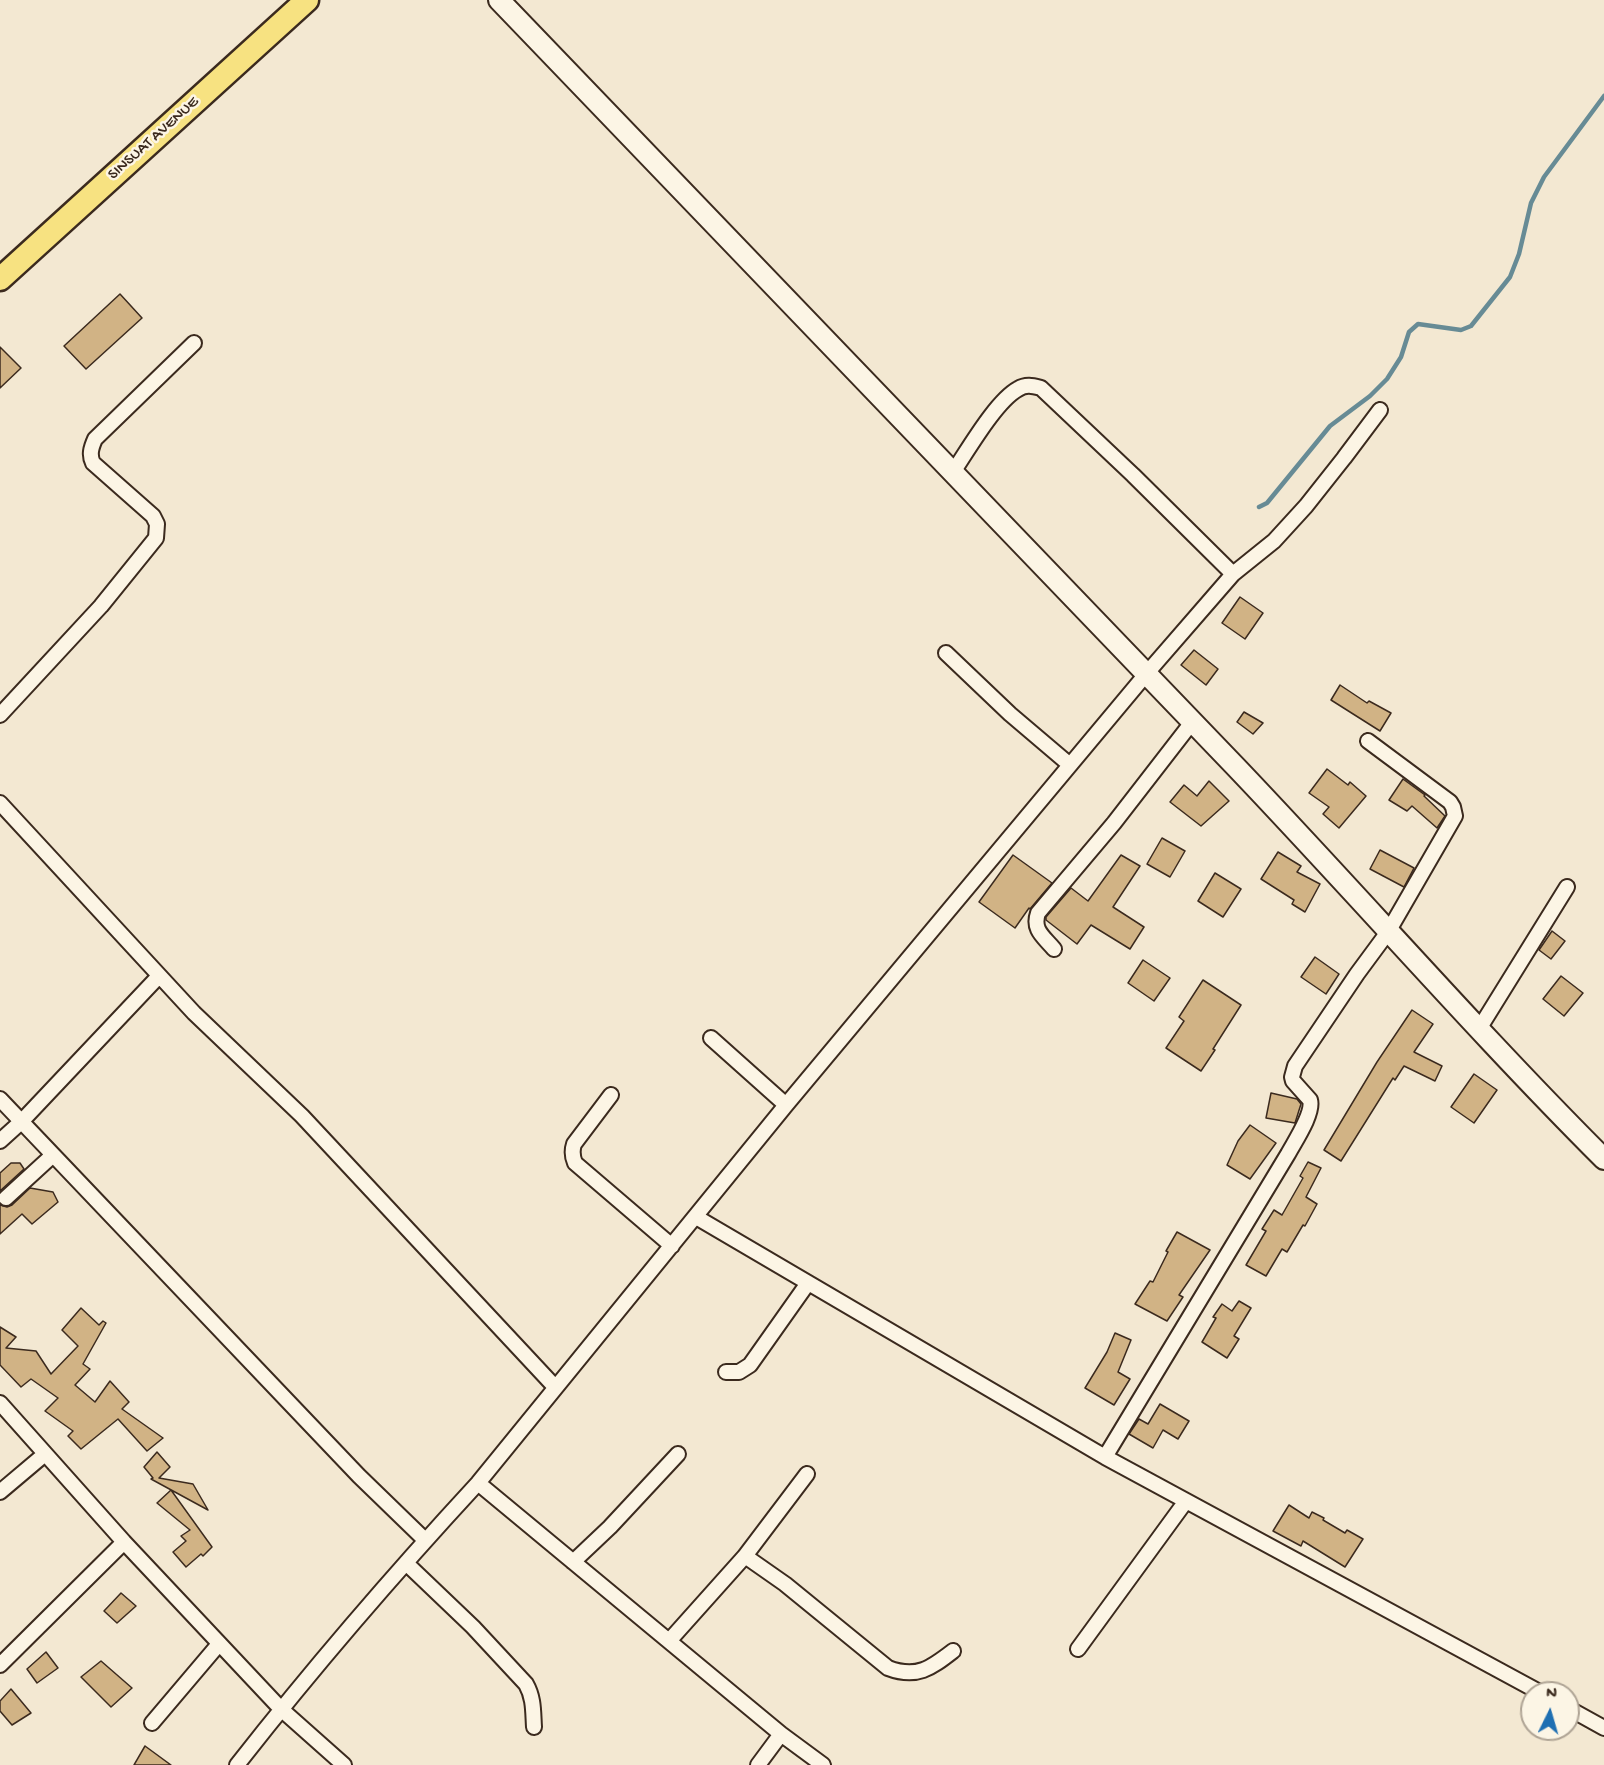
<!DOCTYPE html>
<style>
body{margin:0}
#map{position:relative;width:1604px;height:1765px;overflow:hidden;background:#f3e8d2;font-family:"Gochi Hand",sans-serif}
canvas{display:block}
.north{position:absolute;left:1520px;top:1681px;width:60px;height:60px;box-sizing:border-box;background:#fcf5e5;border:2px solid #afa495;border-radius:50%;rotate:5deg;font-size:16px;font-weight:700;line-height:24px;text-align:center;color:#3b2a1e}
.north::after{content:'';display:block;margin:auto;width:21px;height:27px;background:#1f6fb2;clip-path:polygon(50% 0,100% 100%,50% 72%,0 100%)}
</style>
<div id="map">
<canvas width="1604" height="1765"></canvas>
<div class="north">N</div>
</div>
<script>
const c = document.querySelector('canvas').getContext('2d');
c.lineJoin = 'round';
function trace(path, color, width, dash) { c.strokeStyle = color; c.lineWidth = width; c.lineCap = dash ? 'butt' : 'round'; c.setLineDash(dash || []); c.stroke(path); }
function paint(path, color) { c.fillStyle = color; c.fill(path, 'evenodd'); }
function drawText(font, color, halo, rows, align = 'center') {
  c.font = font + ' "Gochi Hand",sans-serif'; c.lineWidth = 5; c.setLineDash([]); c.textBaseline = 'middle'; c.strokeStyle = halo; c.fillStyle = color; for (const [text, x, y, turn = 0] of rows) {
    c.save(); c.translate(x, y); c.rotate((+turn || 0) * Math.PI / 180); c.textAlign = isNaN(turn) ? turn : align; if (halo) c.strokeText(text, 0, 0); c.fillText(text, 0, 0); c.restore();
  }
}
const stream = new Path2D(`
 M1259,507L1267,503L1330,426L1370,396L1387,379L1401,357L1409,332L1418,324L1461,330L1471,326L1510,277L1519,254L1531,203L1544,177L1604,96`);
const building = new Path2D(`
 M120,294L142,318L86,369L64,346Z
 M0,347L21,368L0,388Z
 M1240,597L1263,613L1245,639L1222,623Z
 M1194,650L1218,669L1206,685L1181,665Z
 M1340,685L1367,703L1369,701L1391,713L1380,731L1331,700Z
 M1244,712L1263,723L1253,734L1237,722Z
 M1327,769L1348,785L1350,782L1366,796L1339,828L1323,814L1329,807L1309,793Z
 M1403,779L1425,795L1424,796L1445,816L1437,828L1412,806L1407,811L1389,800Z
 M1209,781L1229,801L1201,826L1170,802L1184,785L1197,796Z
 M1162,838L1185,851L1170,877L1147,864Z
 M1380,850L1414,868L1404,887L1370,869Z
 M1278,852L1301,866L1297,872L1320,884L1305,912L1292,904L1294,900L1261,879Z
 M1013,855L1052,883L1030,909L1029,908L1015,928L979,902Z
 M1121,855L1140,866L1113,907L1144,927L1130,949L1091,925L1077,944L1046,920V917L1071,888L1088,901Z
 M1215,873L1241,889L1223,917L1198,901Z
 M1552,931L1565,941L1551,959L1539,950Z
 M1315,957L1339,974L1326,994L1301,977Z
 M1143,960L1170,978L1154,1001L1128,983Z
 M1561,976L1583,993L1564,1016L1543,999Z
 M1203,980L1241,1005L1213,1049L1215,1050L1201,1071L1166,1048L1184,1021L1179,1017Z
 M1412,1010L1433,1024L1414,1052L1442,1066L1435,1081L1404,1066L1395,1080L1393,1078L1341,1161L1324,1150L1377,1062Z
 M1474,1074L1497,1090L1474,1123L1451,1107Z
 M1271,1093L1297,1099L1301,1104L1295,1123L1266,1118Z
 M1250,1125L1276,1143L1250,1179L1227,1165L1238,1141Z
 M1308,1162L1321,1168L1306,1197L1317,1204L1305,1226L1303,1225L1287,1252L1282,1249L1266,1276L1246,1265L1266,1231L1262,1229L1274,1210L1282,1215L1303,1178L1300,1176Z
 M11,1163H20L24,1169L0,1191V1173Z
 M30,1188L53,1192L58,1202L32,1224L22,1214L0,1234V1205L7,1207L12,1205Z
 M1177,1232L1210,1250L1179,1295L1183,1297L1167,1321L1135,1304L1150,1281L1153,1282L1168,1252L1166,1251Z
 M1239,1301L1251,1308L1234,1336L1239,1339L1227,1358L1202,1342L1216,1318L1213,1317L1222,1304L1232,1311Z
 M81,1308L99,1325L103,1321L106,1323L83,1364L90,1369L75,1385L95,1402L110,1381L129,1402L122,1409L163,1438L147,1451L118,1419L81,1449L68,1436L73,1431L45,1411L58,1398L31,1379L21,1387L0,1365V1327L16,1337L6,1348L36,1351L51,1374L78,1346L62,1330Z
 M1115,1333L1131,1340L1118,1372L1130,1379L1114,1405L1085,1388L1107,1352Z
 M1160,1404L1189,1421L1178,1439L1163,1430L1153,1448L1129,1434L1139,1419L1148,1424Z
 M157,1452L170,1467L159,1478L193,1484L208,1510L151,1479L153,1478L144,1467Z
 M171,1490L212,1547L203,1556L201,1554L186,1567L173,1552L186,1541L181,1536L190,1530L157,1503Z
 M1289,1505L1309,1518L1312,1512L1324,1518L1323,1520L1345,1533L1347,1530L1363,1539L1345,1567L1303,1541L1301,1546L1273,1531Z
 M121,1593L136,1606L117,1623L104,1611Z
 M46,1652L58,1668L37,1683L27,1669Z
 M101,1661L132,1688L111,1707L81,1677Z
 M11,1689L31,1713L12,1725L0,1711V1701Z
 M145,1746L171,1765H134Z`);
const street = new Path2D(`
 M1233,574L1274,541L1306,506L1344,458L1380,410
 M946,653L1010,714L1070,765
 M0,715L101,606L156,538L157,524L153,516L93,463C89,455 91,448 95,439L194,343
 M0,803L194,1013L302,1116L555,1387
 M1054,949C1044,937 1032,930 1038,913L1114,823L1193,721
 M1479,1029L1567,887
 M711,1038L786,1105
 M611,1095L574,1144C572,1150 572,1156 575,1163L672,1246
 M0,1099L359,1476L425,1540
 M0,1141L21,1122L159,976
 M6,1198L53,1155
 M696,1217L1105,1457L1541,1693
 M726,1372H739L750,1365L808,1283
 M0,1403L124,1542L281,1709L344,1765
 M1105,1457L1288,1154C1295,1141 1314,1113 1310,1100L1293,1081L1292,1077L1295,1066L1357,974L1388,932L1455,816L1453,807L1450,802L1368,741
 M478,1483L781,1734L823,1765
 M0,1492L45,1454
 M745,1556L807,1474
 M573,1562L610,1527L678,1454
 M406,1563L473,1627L526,1684C534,1698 533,1712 534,1727
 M669,1641L745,1556L785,1584L888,1668C917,1679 931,1668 953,1651
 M1078,1649L1186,1501
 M0,1665L124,1542
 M1568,1708L1604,1728
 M152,1723L219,1644
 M237,1765C313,1668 394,1574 478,1483L786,1105L1147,673L1233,574L1133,475L1041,388C1033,386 1026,384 1018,389C996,401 968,450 953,472
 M758,1765L781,1734`);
const secondary = new Path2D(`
 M499,0C744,255 991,509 1235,766C1359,896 1477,1032 1604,1159`);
const primary = new Path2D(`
 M0,279L307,0`);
const streetNames = [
 ["SINSUAT AVENUE",154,139,-42]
];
trace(stream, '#678b95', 4.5);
paint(building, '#d1b385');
trace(building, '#3b2a1e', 1.5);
trace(street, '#3b2a1e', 18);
trace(secondary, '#3b2a1e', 24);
trace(primary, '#3b2a1e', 27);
trace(street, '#fcf5e5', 14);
trace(secondary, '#fcf5e5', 20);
trace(primary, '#f7e281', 22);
drawText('16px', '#3b2a1e', '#fcf5e5', streetNames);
</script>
